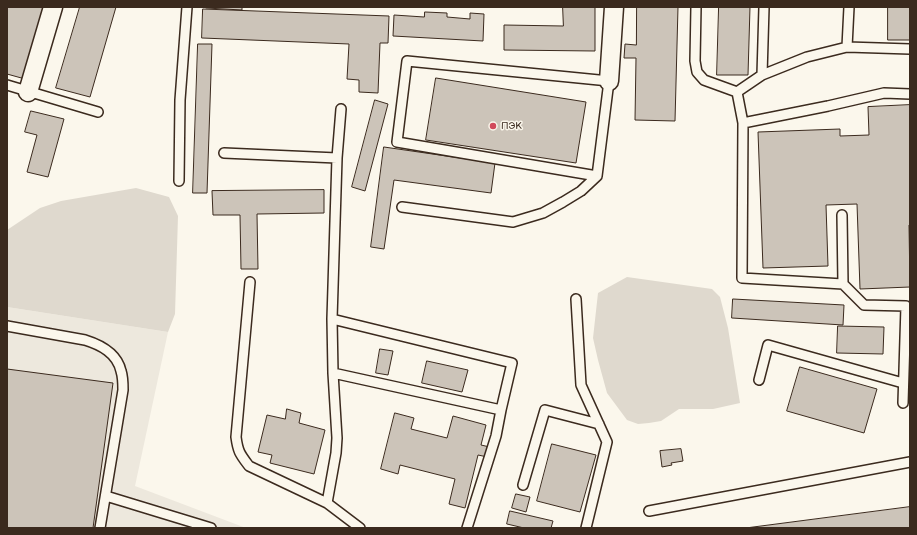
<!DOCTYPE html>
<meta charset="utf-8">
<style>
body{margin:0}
#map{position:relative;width:917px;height:535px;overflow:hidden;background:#fbf7ec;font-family:"Balsamiq Sans",sans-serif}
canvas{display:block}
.frame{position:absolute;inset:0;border:8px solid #3b2a1e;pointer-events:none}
</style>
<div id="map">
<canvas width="917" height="535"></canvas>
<div class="frame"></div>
</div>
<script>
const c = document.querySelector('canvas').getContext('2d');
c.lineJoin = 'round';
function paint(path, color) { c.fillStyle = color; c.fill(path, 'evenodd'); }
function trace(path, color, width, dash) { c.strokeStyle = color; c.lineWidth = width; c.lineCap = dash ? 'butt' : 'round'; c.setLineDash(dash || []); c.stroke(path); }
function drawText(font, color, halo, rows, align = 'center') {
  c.font = font + ' "Balsamiq Sans",sans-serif'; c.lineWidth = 3; c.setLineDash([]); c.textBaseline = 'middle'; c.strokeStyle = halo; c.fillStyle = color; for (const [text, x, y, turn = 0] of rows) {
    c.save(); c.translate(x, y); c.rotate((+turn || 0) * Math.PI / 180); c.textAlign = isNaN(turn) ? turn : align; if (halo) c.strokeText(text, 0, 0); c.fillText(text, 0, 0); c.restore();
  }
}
const built = new Path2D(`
 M7,307L168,332L135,486L246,528H7Z`);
const green = new Path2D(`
 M136,188L169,197L178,216L175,314L168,332L7,307V230L40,208L61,201Z
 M627,277L712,289L720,297L728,328L740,403L713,409H679L661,421L649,423L638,424L627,420L607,393L598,360L593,338L598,293Z`);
const building = new Path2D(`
 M8,7H46L25,79L7,74V11Z
 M80,7H116L90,97L56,88Z
 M206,7H242V10L206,8Z
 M563,7H595V51L504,50V25L563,26Z
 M637,7H678L675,121L635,120L636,58H624L625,44L636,45Z
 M719,7H750L748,75H717Z
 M888,7H910V40H888Z
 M203,9L389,16L388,43H380L378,93L359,92V80L347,79L349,44L202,38Z
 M425,12L447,13V17L470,19V13L484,14L483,41L393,36L394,15L424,17Z
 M198,44H212L207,193H193Z
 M436,78L586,102L576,163L426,140Z
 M375,100L388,104L365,191L352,187Z
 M910,105V225H909L910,287L860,289L857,204L826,205L828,266L763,268L758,132L840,129V136L869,135L868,107Z
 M31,111L64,119L48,177L27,172L37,135L25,132Z
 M384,147L495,163L491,193L394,180L384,249L371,247Z
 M324,190V213L257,214L258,269H241L240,215H213L212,191Z
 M733,299L844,305L843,325L732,318Z
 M838,326L884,327L883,354L837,353Z
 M380,349L393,351L388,375L376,373Z
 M427,361L468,370L462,392L422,383Z
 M800,367L877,389L864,433L787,411Z
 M7,369L113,383L93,528H7Z
 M287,409L301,413L299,423L325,430L314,474L270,463L272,455L258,452L267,415L285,419Z
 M395,413L414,418L411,429L447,438L453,416L486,425L481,445L494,448L492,458L478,455L465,508L449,504L455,479L400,465L398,474L381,469Z
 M552,444L596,455L580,512L537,501Z
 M681,449L683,461L671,463L672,465L662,467L660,451Z
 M516,494L530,497L526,512L512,508Z
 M910,507V528H746Z
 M510,511L553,521L551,528H524L507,524Z`);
const service = new Path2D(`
 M696,7L695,61L697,72L704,80L737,92
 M847,47L849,7
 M407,61L609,81L597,176L397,142Z
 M762,75L764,7
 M7,85L98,112
 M737,92L743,123L742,278L843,284L864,305L906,306L903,403
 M737,92L762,75L807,57L847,47L910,49
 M743,123L828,106L884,93L910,94
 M224,153L337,158
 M179,181L180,100L187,7
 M402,207L513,222L543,213L563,202L581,191L597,176
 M842,215L843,284
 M250,282L236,437C238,452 240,454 249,466L327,503L360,528
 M576,299L581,385L607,442L586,528
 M332,319L512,363L501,410L496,436L467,528
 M7,326L85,340C101,345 117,353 121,371C123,377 123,384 123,390L100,528
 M333,373L501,410
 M759,380L768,345L903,383
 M523,485L545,410L599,424
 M106,496L211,528
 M327,503L336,453L337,438L333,373L332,319L337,158L341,109
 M649,511L910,462`);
const minor = new Path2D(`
 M609,81L614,7
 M28,92L53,7`);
const markers = [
 [493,126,4,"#d1495b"]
];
const poiNames = [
 ["ПЭК",501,126]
];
paint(built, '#ede8dd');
paint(green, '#dfd9ce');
paint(building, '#ccc4b9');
trace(building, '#3b2a1e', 1);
trace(service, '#3b2a1e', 12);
trace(minor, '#3b2a1e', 21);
trace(service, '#fbf7ec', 9);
trace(minor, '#fbf7ec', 18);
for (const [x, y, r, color] of markers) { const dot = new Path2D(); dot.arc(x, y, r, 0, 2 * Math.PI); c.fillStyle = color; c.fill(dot); trace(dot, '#fbf7ec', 1.5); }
drawText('10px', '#3b2a1e', '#fbf7ec', poiNames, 'left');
</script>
